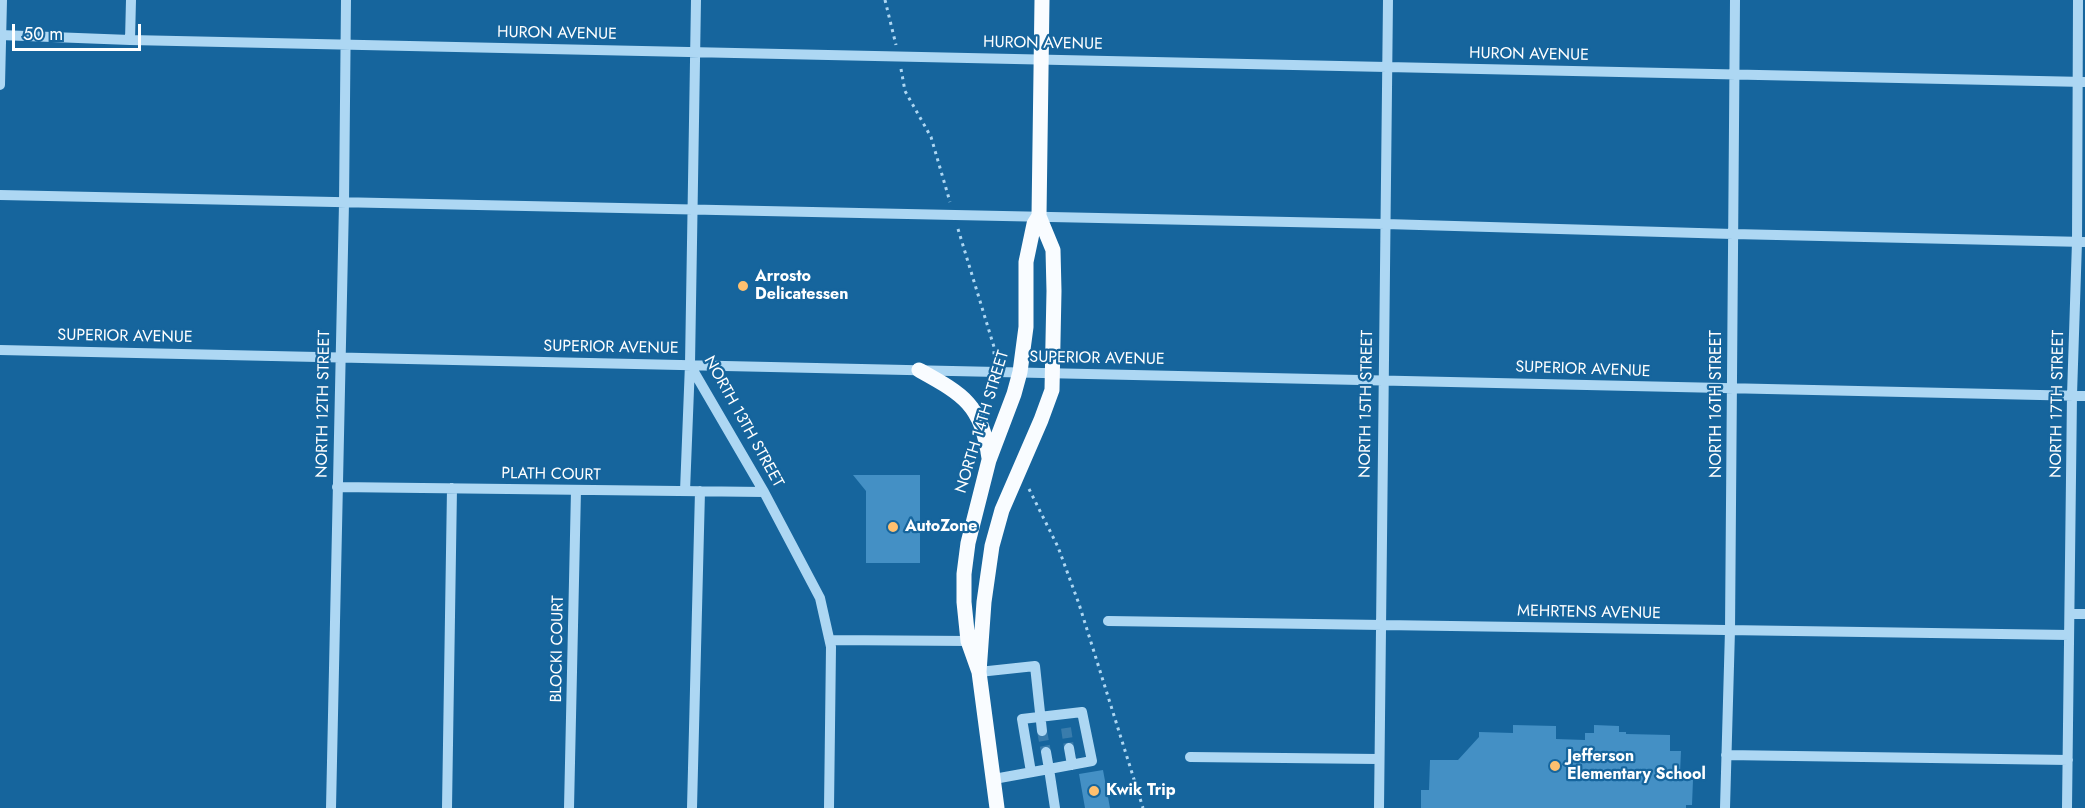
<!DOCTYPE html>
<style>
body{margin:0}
#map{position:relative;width:2085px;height:808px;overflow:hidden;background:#16659d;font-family:Jost,sans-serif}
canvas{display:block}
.scale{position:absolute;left:12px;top:24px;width:129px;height:27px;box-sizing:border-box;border:3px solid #fff;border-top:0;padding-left:8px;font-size:18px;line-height:21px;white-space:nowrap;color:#fff;-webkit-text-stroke:4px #16659d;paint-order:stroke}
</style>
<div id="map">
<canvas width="2085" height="808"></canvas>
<div class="scale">50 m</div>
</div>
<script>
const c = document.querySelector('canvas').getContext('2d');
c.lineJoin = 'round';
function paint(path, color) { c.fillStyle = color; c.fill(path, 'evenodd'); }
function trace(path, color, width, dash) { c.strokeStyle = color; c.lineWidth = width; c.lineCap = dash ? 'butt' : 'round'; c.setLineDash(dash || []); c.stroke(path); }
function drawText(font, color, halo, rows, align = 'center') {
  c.font = font + ' Jost,sans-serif'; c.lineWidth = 4.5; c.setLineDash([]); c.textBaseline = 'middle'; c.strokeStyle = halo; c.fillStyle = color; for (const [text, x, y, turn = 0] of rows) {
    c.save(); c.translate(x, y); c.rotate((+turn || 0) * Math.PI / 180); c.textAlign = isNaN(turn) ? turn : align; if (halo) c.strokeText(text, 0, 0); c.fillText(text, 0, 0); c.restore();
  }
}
const building = new Path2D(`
 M853,475H920V563H866V491Z
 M1513,725L1556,726V739L1585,740V733H1594V725L1619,726V732H1626V734L1670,735V751H1681L1680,773H1687V780H1693L1692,805H1686V808H1421V790H1429L1430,760H1458L1479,737V732L1513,733Z
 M1103,770L1110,808H1085L1079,774Z`);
const minorTunnel = new Path2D(`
 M1066,728L1069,748
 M1042,731L1046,752`);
const path = new Path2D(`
 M885,0L896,45
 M901,69L905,91L931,137L950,202
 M958,229L994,347V358
 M993,400L994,385
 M1029,489L1058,547L1079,604L1143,808`);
const minor = new Path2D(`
 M0,35L130,40L2085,82
 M130,40L131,0
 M0,85L2,0
 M0,195L1385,224L1733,234L2085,242
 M0,350L2085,396
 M690,365L764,492L820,598L831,647L829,808
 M337,487L764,492
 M685,491L690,364L696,0
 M2070,614H2085
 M1108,621L2069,635
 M830,640L968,641
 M979,672L1035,666L1042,731
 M1069,748L1072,765
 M1726,755L2068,760
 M1190,757L1378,759
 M1031,772L1022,719L1082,712L1092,761L1049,769L1055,808
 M994,779L1049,769L1046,752
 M331,808L344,203L346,0
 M447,808L452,488
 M569,808L576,490
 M692,808L700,491
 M1379,808L1388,0
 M1725,808L1730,630L1735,0
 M2067,808L2072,395L2077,242L2078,0`);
const major = new Path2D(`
 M919,370C964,395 981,404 989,458
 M979,672L984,602L992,546L1002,510L1041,420L1052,390L1054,291L1053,250L1039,216L1042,0
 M997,808L979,672L968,641L964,602V574L968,543L989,460L1014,394L1020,372L1026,327V262L1034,224L1039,216`);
const markers = [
 [743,286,6,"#ffc06f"],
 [893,527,6,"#ffc06f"],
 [1555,766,6,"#ffc06f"],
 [1094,791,6,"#ffc06f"]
];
const streetNames = [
 ["HURON AVENUE",557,34,1],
 ["HURON AVENUE",1043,44,1],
 ["HURON AVENUE",1529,55,1],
 ["SUPERIOR AVENUE",125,337,1],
 ["SUPERIOR AVENUE",611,348,1],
 ["SUPERIOR AVENUE",1097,359,1],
 ["SUPERIOR AVENUE",1583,370,2],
 ["NORTH 12TH STREET",324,404,-89],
 ["NORTH 15TH STREET",1367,404,-89],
 ["NORTH 16TH STREET",1717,404,-90],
 ["NORTH 17TH STREET",2058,404,-89],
 ["NORTH 13TH STREET",743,422,61],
 ["NORTH 14TH STREET",983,422,-73],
 ["PLATH COURT",551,475,1],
 ["MEHRTENS AVENUE",1589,613,1],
 ["BLOCKI COURT",558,649,-89]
];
const poiNames = [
 ["Arrosto",755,277],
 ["Delicatessen",755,295],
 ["AutoZone",905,527],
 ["Jefferson",1567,757],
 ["Elementary School",1567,775],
 ["Kwik Trip",1106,791]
];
paint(building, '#4490c5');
trace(minorTunnel, '#397cac', 10, [10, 5]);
trace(path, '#add7f3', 3, [3, 4.5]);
trace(minor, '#add7f3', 10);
trace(major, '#f9fcff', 15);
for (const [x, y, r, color] of markers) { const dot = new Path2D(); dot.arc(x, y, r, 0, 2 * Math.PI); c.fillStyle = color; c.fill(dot); trace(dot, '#16659d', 2); }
drawText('16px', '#fff', '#16659d', streetNames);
drawText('bold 16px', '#fff', '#16659d', poiNames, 'left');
</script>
